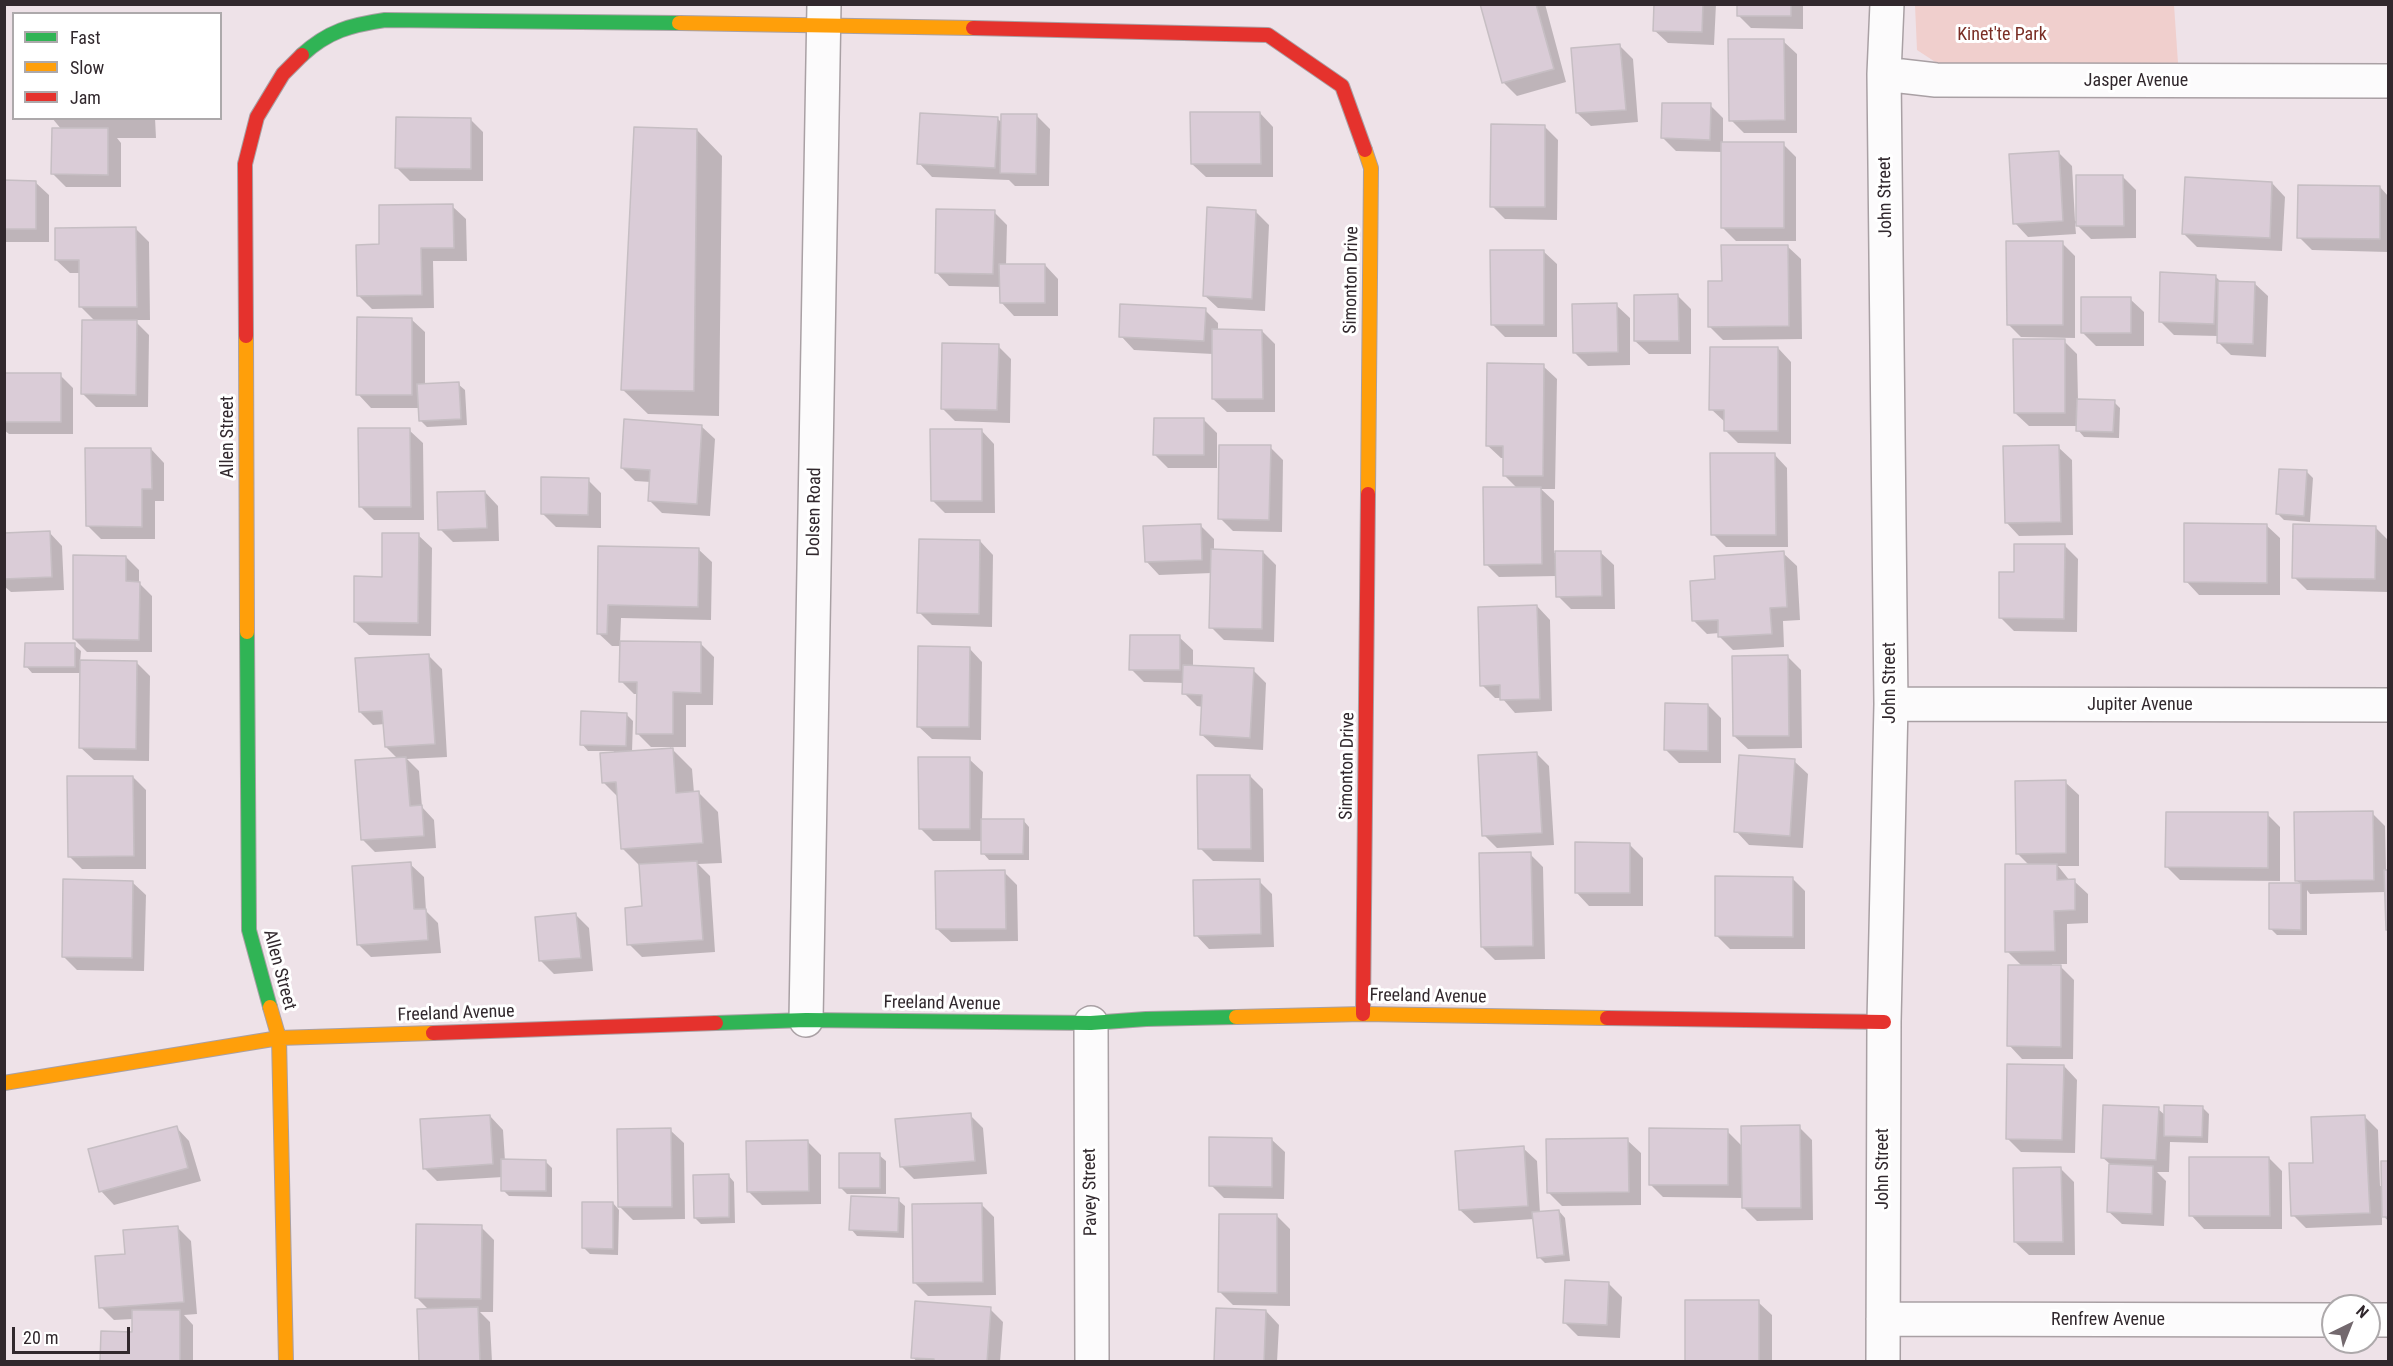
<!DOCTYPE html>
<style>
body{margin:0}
#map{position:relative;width:2393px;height:1366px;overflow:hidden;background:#eee2e8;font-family:"Roboto Condensed",sans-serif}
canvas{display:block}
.frame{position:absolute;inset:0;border:6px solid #31282d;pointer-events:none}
.legend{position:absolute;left:12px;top:12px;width:210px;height:108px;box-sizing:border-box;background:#fff;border:2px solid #ada9ab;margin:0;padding:8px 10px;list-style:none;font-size:18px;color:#31282d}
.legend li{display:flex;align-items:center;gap:12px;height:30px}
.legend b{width:30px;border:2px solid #ada9ab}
.north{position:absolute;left:2321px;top:1294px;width:60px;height:60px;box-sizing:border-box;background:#fff;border:2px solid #ada9ab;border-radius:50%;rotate:43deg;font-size:16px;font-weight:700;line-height:24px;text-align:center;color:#31282d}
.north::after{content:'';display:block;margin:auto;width:21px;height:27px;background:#73696e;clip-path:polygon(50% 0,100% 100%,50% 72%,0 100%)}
.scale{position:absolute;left:12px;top:1327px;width:118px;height:27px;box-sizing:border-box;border:3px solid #31282d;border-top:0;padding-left:8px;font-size:18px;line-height:21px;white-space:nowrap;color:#31282d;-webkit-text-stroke:4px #fff;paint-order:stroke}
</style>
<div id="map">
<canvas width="2393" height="1366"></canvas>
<div class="frame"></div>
<ul class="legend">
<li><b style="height:8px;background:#30b455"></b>Fast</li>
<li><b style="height:8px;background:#ff9f0a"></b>Slow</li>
<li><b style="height:8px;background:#e5322d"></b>Jam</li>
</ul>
<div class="north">N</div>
<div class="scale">20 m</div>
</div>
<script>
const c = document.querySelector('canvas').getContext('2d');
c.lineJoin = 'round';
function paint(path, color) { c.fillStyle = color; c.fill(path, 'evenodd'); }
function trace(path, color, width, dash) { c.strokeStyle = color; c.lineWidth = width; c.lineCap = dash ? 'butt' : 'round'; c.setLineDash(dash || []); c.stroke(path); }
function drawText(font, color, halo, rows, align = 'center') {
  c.font = font + ' "Roboto Condensed",sans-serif'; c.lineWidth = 6; c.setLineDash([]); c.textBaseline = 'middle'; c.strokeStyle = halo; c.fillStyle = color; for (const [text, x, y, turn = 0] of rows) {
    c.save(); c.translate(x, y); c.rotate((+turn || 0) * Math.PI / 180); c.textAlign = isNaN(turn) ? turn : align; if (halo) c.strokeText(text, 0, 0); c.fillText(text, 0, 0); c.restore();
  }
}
const green = new Path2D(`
 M1915,5H2174L2178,63L1943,67L1917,50Z`);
const shadow = new Path2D(`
 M1482,4H1545L1566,82L1517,96L1503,82Z
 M1655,4H1716L1714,45L1668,43L1654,30Z
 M1738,4H1803V29L1751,28L1738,15Z
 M2126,4H2152V6H2128Z
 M1783,41L1797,54V133H1744L1731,120Z
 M1620,46L1633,59L1638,122L1591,126L1577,113Z
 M1710,105L1723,118V144H1783L1796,157V241H1736L1722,227L1723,152L1676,151L1663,138Z
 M1260,113L1273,127V177H1206L1192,164Z
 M1037,116L1050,129L1049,186H1015L1009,180L932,177L919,163L997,118L1002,123Z
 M52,118H155L156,138H117L121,143V187H66L53,174L62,130Z
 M470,119L483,132V181H410L397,168Z
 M1544,126L1558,140L1557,220L1505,219L1492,206Z
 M697,130L722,156L719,416L648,414L622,389Z
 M2058,152L2072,166L2075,221H2078L2122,176L2136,190V238L2091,239L2075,223L2076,234L2028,237L2015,223Z
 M4,182H35L49,195V242H4Z
 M2272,183L2285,197L2282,251L2197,247L2183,233Z
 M2380,187L2388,196V252L2312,250L2299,237Z
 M452,206L466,219L467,261H433L434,308L372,309L359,296L381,246Z
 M1255,211L1269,225L1265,311L1218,308L1204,295Z
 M994,212L1007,225L1006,266L1045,265L1058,279V316H1014L1001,302V287L949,286L936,272Z
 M136,229L149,242L150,320H134L149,335L148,407H96L83,394L96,322L81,307V273H70L56,260Z
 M2062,243L2075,256V338L2021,337L2008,324Z
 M1787,246L1801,259L1802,339L1723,340L1710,327L1723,282Z
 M1543,251L1557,264V337H1505L1492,324Z
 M2215,276L2221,282L2254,283L2268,296L2266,357L2231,355L2218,342V336L2174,335L2160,321Z
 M1678,296L1691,309V354H1649L1635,341Z
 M2130,299L2144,312V346H2096L2083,333Z
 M1616,305L1630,318V365L1588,366L1575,353Z
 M1205,310L1218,323V331H1262L1275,344V412H1227L1213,399V354L1134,350L1121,336Z
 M411,319L425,332V385L458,384L465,390L467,425L427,427L420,420L419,408H371L358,394Z
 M2064,341L2077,354L2078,401L2114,402L2120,408L2119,438L2084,437L2078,430V426H2029L2015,413Z
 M998,346L1011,359L1010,423L955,421L942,408Z
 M1778,348L1791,362V444L1738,443L1725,430V422L1711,409Z
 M1543,366L1557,379L1555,489H1541L1554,501V553L1600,552L1614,565L1615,609H1571L1558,596L1557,576L1499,577L1486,564L1517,488L1504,475V458H1501L1487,445Z
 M4,375H60L73,388V434H9L4,430Z
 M1204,420L1217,433V468H1168L1155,455Z
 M701,426L715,439L710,516L662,513L649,500L651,482L635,481L622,468Z
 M409,430L423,443L424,520H374L361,507Z
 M981,430L994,444L995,513H945L932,500Z
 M1270,447L1283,460L1282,532L1233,531L1220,518Z
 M2058,447L2072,460L2073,535L2019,536L2006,522Z
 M151,449L164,463V501H155V539H101L88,526Z
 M1774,454L1787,468L1788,547H1726L1713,534Z
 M2307,472L2313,478L2310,522L2284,520L2278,514Z
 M588,480L601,493V528L556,527L542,513Z
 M485,492L498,506L499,541L453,542L440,529Z
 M1200,525L1214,539V551L1263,552L1276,565L1274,642L1224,640L1211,627L1212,573L1159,575L1146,561Z
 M2266,525L2280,538V595H2199L2186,581Z
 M2375,527L2388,540V592L2307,590L2294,577Z
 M49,532L62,546L64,590L11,592L4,586V534Z
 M418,535L432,548L431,636L369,635L355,622L383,578Z
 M980,541L993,555L992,627L932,625L919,612Z
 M2065,546L2078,559L2077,632L2014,631L2001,618L2015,573Z
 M599,548L698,549L712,562L711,620L621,618L620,643L701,644L714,657L713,705H686V747H670L692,769L694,793L698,792L718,812L722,863L698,864L710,876L715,952L642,957L629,944L644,908L641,867L623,849L619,798L603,782L614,751H588L582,744L626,714L633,721L632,752L670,749V747H651L638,734V694H634L621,681V646H612L598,633Z
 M1783,553L1797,566L1800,620L1783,621L1784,647L1733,650L1720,637V633L1707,634L1694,621L1717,581Z
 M126,557L139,570V583L152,596V652H87L74,639Z
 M1537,606L1550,620L1552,711L1515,713L1502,698H1495L1482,685Z
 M1179,637L1193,650V667L1253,670L1266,683L1263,750L1215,747L1201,734L1203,707L1197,706L1184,693V683L1144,682L1131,669Z
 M74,645L81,651L80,662H136L150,676L149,761L94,760L80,747L81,673H32L26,666Z
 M969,648L982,662L981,740L932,739L918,726Z
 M429,656L442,669L447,757L407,759L419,771L422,807L434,820L436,848L375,852L362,839L398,759L386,747L385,724L373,725L360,712Z
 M1788,657L1801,670L1802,748L1748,749L1734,736Z
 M1708,705L1721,718V763H1679L1665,749Z
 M1536,753L1549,766L1554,845L1497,848L1484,835Z
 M969,759L983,772L982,820H1023L1029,827V860H989L983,853V841H933L920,828Z
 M1794,761L1808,774L1803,848L1749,845L1736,831Z
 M1250,776L1263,789L1264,862L1213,861L1200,848Z
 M133,777L146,790V869H82L69,856Z
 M2065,782L2079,795V866H2058L2070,881H2074L2088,894V923L2067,924V964H2052V967H2061L2074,980L2073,1059H2022L2009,1045L2022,966L2007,951L2029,865L2017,853Z
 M2372,813L2385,826L2386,872L2388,871V930L2386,892L2310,894L2307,890V935H2277L2271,929L2301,884L2297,881Z
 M2267,814L2280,827V881L2180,880L2167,867Z
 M1630,845L1643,858V906H1589L1576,892Z
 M1530,854L1543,867L1545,959L1495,960L1482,947Z
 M410,864L424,877L426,911L438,923L441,953L371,957L358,944Z
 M1004,872L1017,885L1018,941L951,942L937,929Z
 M1792,878L1805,891V949H1730L1717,936Z
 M1259,881L1272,894L1274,947L1209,949L1196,935Z
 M132,882L146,895L144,971L77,970L63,956Z
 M576,915L589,928L593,971L554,974L541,961Z
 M2064,1066L2077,1080L2075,1153L2021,1152L2007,1138Z
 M2202,1107L2209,1114L2208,1143L2170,1142L2169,1172H2157L2166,1181L2164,1226L2122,1224L2108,1211L2111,1165L2102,1157L2158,1109L2166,1116Z
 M970,1115L983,1128L987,1174L914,1179L901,1166Z
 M490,1116L503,1130L505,1161H545L552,1168V1197L509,1196L503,1190V1177L437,1181L424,1168Z
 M2364,1116L2378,1130L2380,1186H2383V1163H2388V1221L2382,1214V1225L2306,1228L2293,1215L2315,1164Z
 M176,1127L189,1141L201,1181L114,1205L101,1191Z
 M1799,1127L1812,1140L1813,1220L1757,1221L1743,1207V1198L1663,1197L1650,1184L1727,1131L1742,1146Z
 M670,1130L684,1143L685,1219L633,1220L620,1207Z
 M1271,1139L1285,1152L1284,1199L1224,1198L1211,1185Z
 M1627,1140L1641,1153V1205L1562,1206L1548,1192Z
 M808,1142L821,1155V1204L762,1205L748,1191Z
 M1523,1148L1537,1161L1540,1213L1559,1211L1565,1218L1570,1261L1545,1263L1539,1257L1534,1219L1474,1223L1460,1210Z
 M879,1155L886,1161V1194H847L841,1188Z
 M2269,1158L2282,1171V1229H2204L2191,1215Z
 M2061,1169L2074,1182L2075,1255H2029L2015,1242Z
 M728,1175L734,1182L735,1223L701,1224L695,1218Z
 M898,1200L905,1206L904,1238L857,1236L851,1229Z
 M613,1203L619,1210L618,1255L590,1254L584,1248Z
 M981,1204L994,1217L996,1295L928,1296L915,1283Z
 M1277,1216L1290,1229V1306L1233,1305L1220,1292Z
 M481,1227L494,1240L493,1312H480L490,1322L492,1362H420L429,1310L417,1298Z
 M178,1228L191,1241L197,1314L184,1315L193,1325V1362H102L133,1333V1319L114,1320L101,1307L126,1256Z
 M1609,1284L1622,1297L1620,1338L1578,1336L1565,1323Z
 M1758,1302L1772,1315V1362H1687Z
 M990,1309L1003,1322L1000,1362H917L913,1357Z
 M1266,1311L1279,1325L1277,1362H1215Z`);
const building = new Path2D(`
 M1480,4H1536L1554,69L1502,83Z
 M1654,4H1703L1702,32L1653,31Z
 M1737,4H1791V16H1737Z
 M1728,39H1784L1785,120L1729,121Z
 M1620,44L1626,110L1576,113L1571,48Z
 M1662,103H1711L1710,140L1661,138Z
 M1190,112H1260L1261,164H1191Z
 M920,113L998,117L995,168L917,164Z
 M1001,114H1037L1036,174L1000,173Z
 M396,117L471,118V169L395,168Z
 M1491,124L1545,125V207H1490Z
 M634,127L697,129L694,391L621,390Z
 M52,128H108V175L51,174Z
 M1721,142H1784V228H1721Z
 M2059,151L2063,221L2013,224L2009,154Z
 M2076,175H2123L2124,226H2076Z
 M2185,177L2272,182L2270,238L2182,234Z
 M4,180L36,181V229H4Z
 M2298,185L2380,186V239L2297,238Z
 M453,204L454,248H421L422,295L357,296L356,245L379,244V205Z
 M1207,207L1256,210L1252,299L1203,296Z
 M936,209L995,210L993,274L935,273Z
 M136,227L137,307H79V260H55V228Z
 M2006,241H2063V325H2007Z
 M1721,245H1788L1789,326L1708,327V281H1722Z
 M1490,250H1544V325H1491Z
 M999,264H1045V303H1000Z
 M2160,272L2216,275L2214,324L2159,322Z
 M2218,281L2255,282L2253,344L2217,343Z
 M1678,294L1679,341H1634V295Z
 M2081,297H2131V333H2081Z
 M1617,303L1618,352L1573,353L1572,304Z
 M1120,304L1206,308L1204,341L1119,337Z
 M357,317L412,318V395H356Z
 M82,320H137L136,395L81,394Z
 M1212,329L1262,330L1263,399H1212Z
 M2013,339H2065V413H2014Z
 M942,343L999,344L997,410L941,409Z
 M1710,347H1778V431H1724V410H1709Z
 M1487,363L1544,364L1543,476H1503V446H1486Z
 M4,373H61V422H4Z
 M459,382L461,419L419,421L417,384Z
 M2077,399L2115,400L2113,432L2076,431Z
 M1154,418H1204V455H1153Z
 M624,419L702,425L697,504L648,501L650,470L621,468Z
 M358,428H410L411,507H359Z
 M930,429H982V501H931Z
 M1219,445H1271L1269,520L1218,519Z
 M2059,445L2061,522L2005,523L2003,446Z
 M85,448H151L152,489H142V527L86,526Z
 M1710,453H1775L1776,535H1711Z
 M2279,469L2307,470L2304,516L2276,514Z
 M541,477L589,478L588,515L541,514Z
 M1483,487H1541L1542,564L1484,565Z
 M485,491L487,528L438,530L437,492Z
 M2184,523L2267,524V583L2184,582Z
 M1201,524L1202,560L1145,562L1143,526Z
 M2293,524L2376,526L2375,579L2292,578Z
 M50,531L52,577L4,579V533Z
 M382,533H419L418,623L354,622V576L382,577Z
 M919,539L980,540L979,614L917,613Z
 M2014,544H2065L2064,619L1999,618V572H2014Z
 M598,546L699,548L698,607L608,605L607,634H597Z
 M1211,549L1263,551L1262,629L1209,628Z
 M1555,551H1601L1602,596L1556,597Z
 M1784,551L1787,607L1770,608L1772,634L1718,637V620L1692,621L1690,581L1715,579L1714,556Z
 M73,555L126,556V581L140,582L139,640L73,639Z
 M1537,605L1540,699L1500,700V685L1480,686L1478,607Z
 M1130,635H1180V670H1129Z
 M620,641L701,642V693L673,692V734H636L637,682H619Z
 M25,643H75V667H24Z
 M918,646L970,647L969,727H917Z
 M429,654L435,744L385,747L382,711L359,712L355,658Z
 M1788,655L1789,736H1733L1732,656Z
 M80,660L137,661L136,749L79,748Z
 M1183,665L1254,668L1250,738L1200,735L1202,695L1182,694Z
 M1665,703L1708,704V751L1664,750Z
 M581,711L627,713L626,746L580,745Z
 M673,748L676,793L699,791L703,843L621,849L616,782L602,783L600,753Z
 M1537,752L1542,833L1482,836L1478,755Z
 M1739,755L1795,759L1790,836L1734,832Z
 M406,757L410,806L422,805L424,836L361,840L355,760Z
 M918,757H970V829H919Z
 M1197,775H1250L1251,849H1198Z
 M67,776H133L134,856L68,857Z
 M2066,780V853L2016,854L2015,781Z
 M2373,811L2374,880L2295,881L2294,812Z
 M2166,812H2268V868L2165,867Z
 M981,819H1024L1023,854H981Z
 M1575,842L1630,843V893H1575Z
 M1531,852L1533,946L1481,947L1479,853Z
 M697,861L703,940L627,945L625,908L642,906L639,864Z
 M411,862L414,909H426L428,940L357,945L352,866Z
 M2005,864H2057V880L2075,879V910L2054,911L2055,951L2005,952Z
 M1005,870L1006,929H936L935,871Z
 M2384,870H2388V930H2386Z
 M1715,876L1793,877V937L1715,936Z
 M63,879L133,881L132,958L62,957Z
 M1260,879L1261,934L1194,936L1193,880Z
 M2269,883H2301V930L2269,929Z
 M576,913L581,958L539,961L535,917Z
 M2008,965H2061V1047L2007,1046Z
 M2007,1064L2064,1065L2062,1140L2006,1139Z
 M2103,1105L2159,1107L2156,1160L2101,1158Z
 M2164,1105L2203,1106L2202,1137L2164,1136Z
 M971,1113L975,1161L900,1167L895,1119Z
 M490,1115L493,1164L423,1169L420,1119Z
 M2365,1115L2370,1213L2291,1216L2289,1163H2313L2311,1117Z
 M1800,1125L1801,1208H1742L1741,1126Z
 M177,1126L188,1168L99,1192L88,1149Z
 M671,1128L672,1207H618L617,1129Z
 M1649,1128L1728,1129V1185H1649Z
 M1209,1137L1272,1138V1187L1209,1186Z
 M1628,1138L1629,1192L1547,1193L1546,1139Z
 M808,1140L809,1191L747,1192L746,1141Z
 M1524,1146L1528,1206L1459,1210L1455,1151Z
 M839,1153H880V1188H839Z
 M2189,1157H2269L2270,1216H2189Z
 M501,1159L546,1160V1191H501Z
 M2381,1161H2388V1217H2382Z
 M2109,1164L2153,1166L2152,1214L2107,1212Z
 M2061,1167L2063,1242H2014L2013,1168Z
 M729,1174V1217L694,1218L693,1175Z
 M851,1196L899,1198L898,1232L849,1230Z
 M582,1202H613V1249L582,1248Z
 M982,1203L983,1282L913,1283L912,1204Z
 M1559,1210L1564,1255L1537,1258L1532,1212Z
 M1219,1214H1277V1293L1218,1292Z
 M416,1224L482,1225L481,1299L415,1298Z
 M178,1226L184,1302L99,1308L95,1256L125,1254L123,1230Z
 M1565,1280L1609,1282L1607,1325L1563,1323Z
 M1685,1300H1759V1362H1685Z
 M915,1301L991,1307L987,1362H934V1359L911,1358Z
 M478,1307L480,1362H419L417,1309Z
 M1216,1308L1266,1310L1264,1362H1214Z
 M132,1310H180V1362H100L101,1331L132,1332Z`);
const street = new Path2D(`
 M1884,74L1936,80L2388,81
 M1891,704L2388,705
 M806,1020L824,4
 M1091,1023L1092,1362
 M1883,1319L2333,1320
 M2369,1320H2388
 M1883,1362L1884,1022L1891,704L1884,74L1887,4`);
const fast = new Path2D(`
 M302,55C328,31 351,25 385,20L679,23
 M247,632L249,930L270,1007
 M716,1023L806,1020L1091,1023L1146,1019L1236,1017`);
const slow = new Path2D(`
 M679,23L973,28
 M1365,150L1371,168L1368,494
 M246,336L247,632
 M270,1007L279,1038L286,1362
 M1236,1017L1363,1014L1607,1018
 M4,1083L279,1038L433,1033`);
const jam = new Path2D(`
 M973,28L1268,35L1342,86L1365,150
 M246,336L245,164L257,117L283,74L302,55
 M1363,1014L1368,494
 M1607,1018L1884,1022
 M433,1033L716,1023`);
const parkNames = [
 ["Kinet'te Park",2002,35]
];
const streetNames = [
 ["Jasper Avenue",2136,81],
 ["John Street",1886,197,-91],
 ["Simonton Drive",1352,280,-89],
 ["Allen Street",228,437,-90],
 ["Dolsen Road",815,512,-89],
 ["John Street",1890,683,-90],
 ["Jupiter Avenue",2140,705],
 ["Simonton Drive",1348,766,-89],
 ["Allen Street",279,970,75],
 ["Freeland Avenue",1428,997,1],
 ["Freeland Avenue",942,1004,1],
 ["Freeland Avenue",456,1014,-2],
 ["John Street",1883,1169,-90],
 ["Pavey Street",1091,1192,-91],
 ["Renfrew Avenue",2108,1320]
];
paint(green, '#f0cfcd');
paint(shadow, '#0003');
paint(building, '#daccd7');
trace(building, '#c6bec3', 1.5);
trace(street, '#a9a0a4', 36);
trace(fast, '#a9a0a4', 16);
trace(slow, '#a9a0a4', 16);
trace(jam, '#a9a0a4', 16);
trace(street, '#fcfbfc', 33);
trace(fast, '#30b455', 14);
trace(slow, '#ff9f0a', 14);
trace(jam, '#e5322d', 14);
drawText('18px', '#7a2e25', '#fff', parkNames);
drawText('18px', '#31282d', '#fff', streetNames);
</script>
